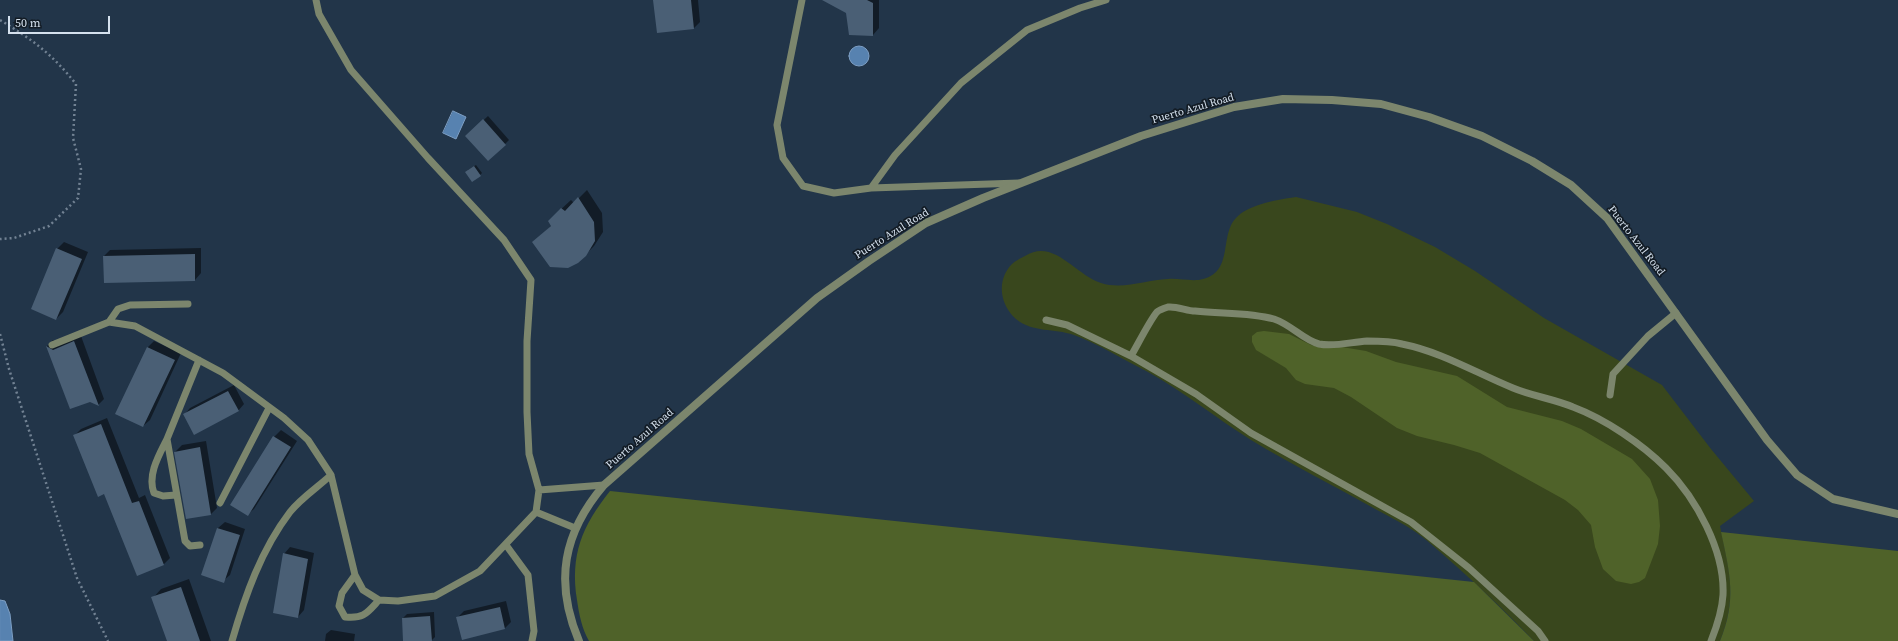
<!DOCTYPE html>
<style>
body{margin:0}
#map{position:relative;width:1898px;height:641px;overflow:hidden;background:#223549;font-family:"Source Serif 4",serif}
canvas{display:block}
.scale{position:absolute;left:8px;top:16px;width:102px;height:18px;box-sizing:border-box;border:2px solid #d5e1ee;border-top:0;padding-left:5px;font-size:12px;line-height:14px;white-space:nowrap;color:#d5e1ee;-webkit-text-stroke:3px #131c25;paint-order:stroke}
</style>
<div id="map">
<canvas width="1898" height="641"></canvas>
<div class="scale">50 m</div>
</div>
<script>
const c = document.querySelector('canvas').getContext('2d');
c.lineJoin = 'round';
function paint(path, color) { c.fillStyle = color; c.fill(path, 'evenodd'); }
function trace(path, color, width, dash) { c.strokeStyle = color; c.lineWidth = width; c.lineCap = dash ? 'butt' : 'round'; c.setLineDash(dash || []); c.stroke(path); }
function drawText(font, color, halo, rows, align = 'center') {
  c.font = font + ' "Source Serif 4",serif'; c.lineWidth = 3.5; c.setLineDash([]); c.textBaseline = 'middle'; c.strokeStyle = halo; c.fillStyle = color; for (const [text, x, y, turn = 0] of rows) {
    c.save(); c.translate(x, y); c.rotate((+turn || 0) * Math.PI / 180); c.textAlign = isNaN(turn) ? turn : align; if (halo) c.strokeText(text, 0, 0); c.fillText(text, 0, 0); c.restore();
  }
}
const green = new Path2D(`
 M1296,197L1357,212L1387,224L1435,247L1475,271L1544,318L1662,385L1711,449L1754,501L1720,526C1729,569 1738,598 1720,641H1534C1509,615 1483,590 1456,566C1443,555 1431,543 1417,533C1404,524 1390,517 1377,510C1335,486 1292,465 1251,440C1216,418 1184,392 1148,372C1124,360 1099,344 1074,335C1054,328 1033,333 1016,319C1000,305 996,280 1012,264C1015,261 1021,258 1025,256C1054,238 1075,275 1101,283C1123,290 1146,280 1168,279C1179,278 1193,282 1203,279C1235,271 1218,233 1238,216C1251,204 1280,199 1296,197Z`);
const forest = new Path2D(`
 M1264,331L1289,334L1311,345L1323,348L1342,347L1366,351L1396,362L1457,376L1507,407L1562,421L1581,429L1632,459L1650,479L1658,500L1660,526L1658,544L1645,578L1639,582L1631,584L1616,581L1603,569L1595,547L1591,525L1578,510L1565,500L1480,453L1454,445L1417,436L1397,428L1351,397L1334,388L1305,384L1296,380L1286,368L1256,350L1252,342V336L1257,332Z
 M610,491L1474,582L1534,641H589C582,629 579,614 577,600C570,555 582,526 610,491Z
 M1721,532L1898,551V641H1720C1737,600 1730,574 1721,532Z`);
const water = new Path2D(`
 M849 56a10 10 0 1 1 20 0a10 10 0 1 1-20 0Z
 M453,111L466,117L456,139L443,133Z
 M0,600L5,601L10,614L13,641H0Z`);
const shadow = new Path2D(`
 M654,0H698L700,22L694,28Z
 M824,0H879V28L873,35L850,34L847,13Z
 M488,116L509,140L505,144L471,132Z
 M476,165L482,173L480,175L468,170Z
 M587,190L602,213L603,232L594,246L585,255L534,242L552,225L558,212L571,200L574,203Z
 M64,242L88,252L63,312L56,319L57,249Z
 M201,248V273L195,280L104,256L110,250Z
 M81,336L104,399L98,405L90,401L70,408L47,346L53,340L60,344Z
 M154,341L181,353L150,420L143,426L147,348Z
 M234,385L244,404L238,411L184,415L190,408Z
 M107,418L139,498L145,495L170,558L164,564L137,575L105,493L74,436L81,429Z
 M281,430L297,441L254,509L247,515L274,437Z
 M206,441L217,508L211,514L175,452L182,445Z
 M225,522L245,529L230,575L223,581L203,574L218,528Z
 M290,547L314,553L304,610L298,617L284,554Z
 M189,579L211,641H168L153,598L161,589Z
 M506,601L511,622L505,628L463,639L458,617L464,611Z
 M434,612L435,637L431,641H404L403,618L407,614Z
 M331,630L355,634L354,641H325L326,634Z`);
const building = new Path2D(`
 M653,0H691L694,29L657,33Z
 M822,0H867L873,3V36L849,35L846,13Z
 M483,119L506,145L488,161L465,136Z
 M474,166L481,176L472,182L465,172Z
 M578,197L594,222L595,241L586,256L578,263L568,268L550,267L532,242L551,226L548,221L561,208L565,211Z
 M56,248L82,259L56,320L31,309Z
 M195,254V281L104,283L103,256Z
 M74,341L99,406L90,402L70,409L46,346L53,350Z
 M147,347L175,360L143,427L115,414Z
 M228,391L239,411L194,435L183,414Z
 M101,424L132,503L139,501L164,565L137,576L104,494L98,497L73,435Z
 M273,436L291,447L248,516L230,505Z
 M200,447L211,515L186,519L174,452Z
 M217,528L240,535L224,583L201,575Z
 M283,553L308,559L298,618L273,613Z
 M181,587L200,641H167L151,597Z
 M500,607L505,629L462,640L456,617Z
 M430,616L432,641H403L402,618Z`);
const path = new Path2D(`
 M0,20C33,40 52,54 76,84L73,138L81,169L78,198L49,226L14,238L0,239
 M0,334L9,369L77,578L108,641`);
const service = new Path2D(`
 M802,0L777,125L783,158L803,186L834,193L871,188L895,155L961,83L1027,30L1080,8L1106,0
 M871,188L1019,183
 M1046,320L1067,325L1131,356L1196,394L1251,433L1411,522L1469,568L1538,631L1545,641
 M109,322L118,309L130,305L188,304
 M52,345L109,322L135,326L223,373L284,418L308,440L331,475L355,575L363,590L379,600L398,601L435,596L480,571L536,512L539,490L529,454L527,412V341L531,280L504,240L428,158L351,70L319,14L316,0
 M1131,356C1137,346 1150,320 1157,312C1159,310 1165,308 1168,307C1177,306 1187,311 1195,311C1222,314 1249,312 1274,319C1292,325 1303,340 1319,344C1335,347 1351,342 1367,341C1378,341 1391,341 1402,344C1442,352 1476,373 1513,388C1532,396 1554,399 1573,407C1605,419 1642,444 1666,468C1696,498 1725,551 1723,595C1722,612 1717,626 1711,641
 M199,360L167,439L185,541L190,546L200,545
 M1610,395L1613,374L1648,336L1676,313
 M167,439C159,455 147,475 154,493L163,496L176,495
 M539,490L604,485
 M220,503L269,408
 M536,512L575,528
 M506,545L528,575L534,631L532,641
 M355,575L342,593L339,606L345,617C364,619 367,613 379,600
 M232,641C245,596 261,550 290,512C301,498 318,487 331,475`);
const minor = new Path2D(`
 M579,641C554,582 563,533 604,485L817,298L869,261L926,223L983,198L1141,136L1234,107L1283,99L1332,100L1381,104L1429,117L1482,136L1532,161L1571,185L1607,218L1767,440L1797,475L1833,499L1898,514`);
const streetNames = [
 ["Puerto Azul Road",1193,109,-16],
 ["Puerto Azul Road",892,234,-32],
 ["Puerto Azul Road",1636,241,52],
 ["Puerto Azul Road",640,439,-41]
];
paint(green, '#39471d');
paint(forest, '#4f6229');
paint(water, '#5782b0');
trace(water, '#7d9ec3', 1);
paint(shadow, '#0007');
paint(building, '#4a5f75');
trace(path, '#728293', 2.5, [2, 3]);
trace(service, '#7c866d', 7);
trace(minor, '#7c866d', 8);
drawText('11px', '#d5e1ee', '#131c25', streetNames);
</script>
